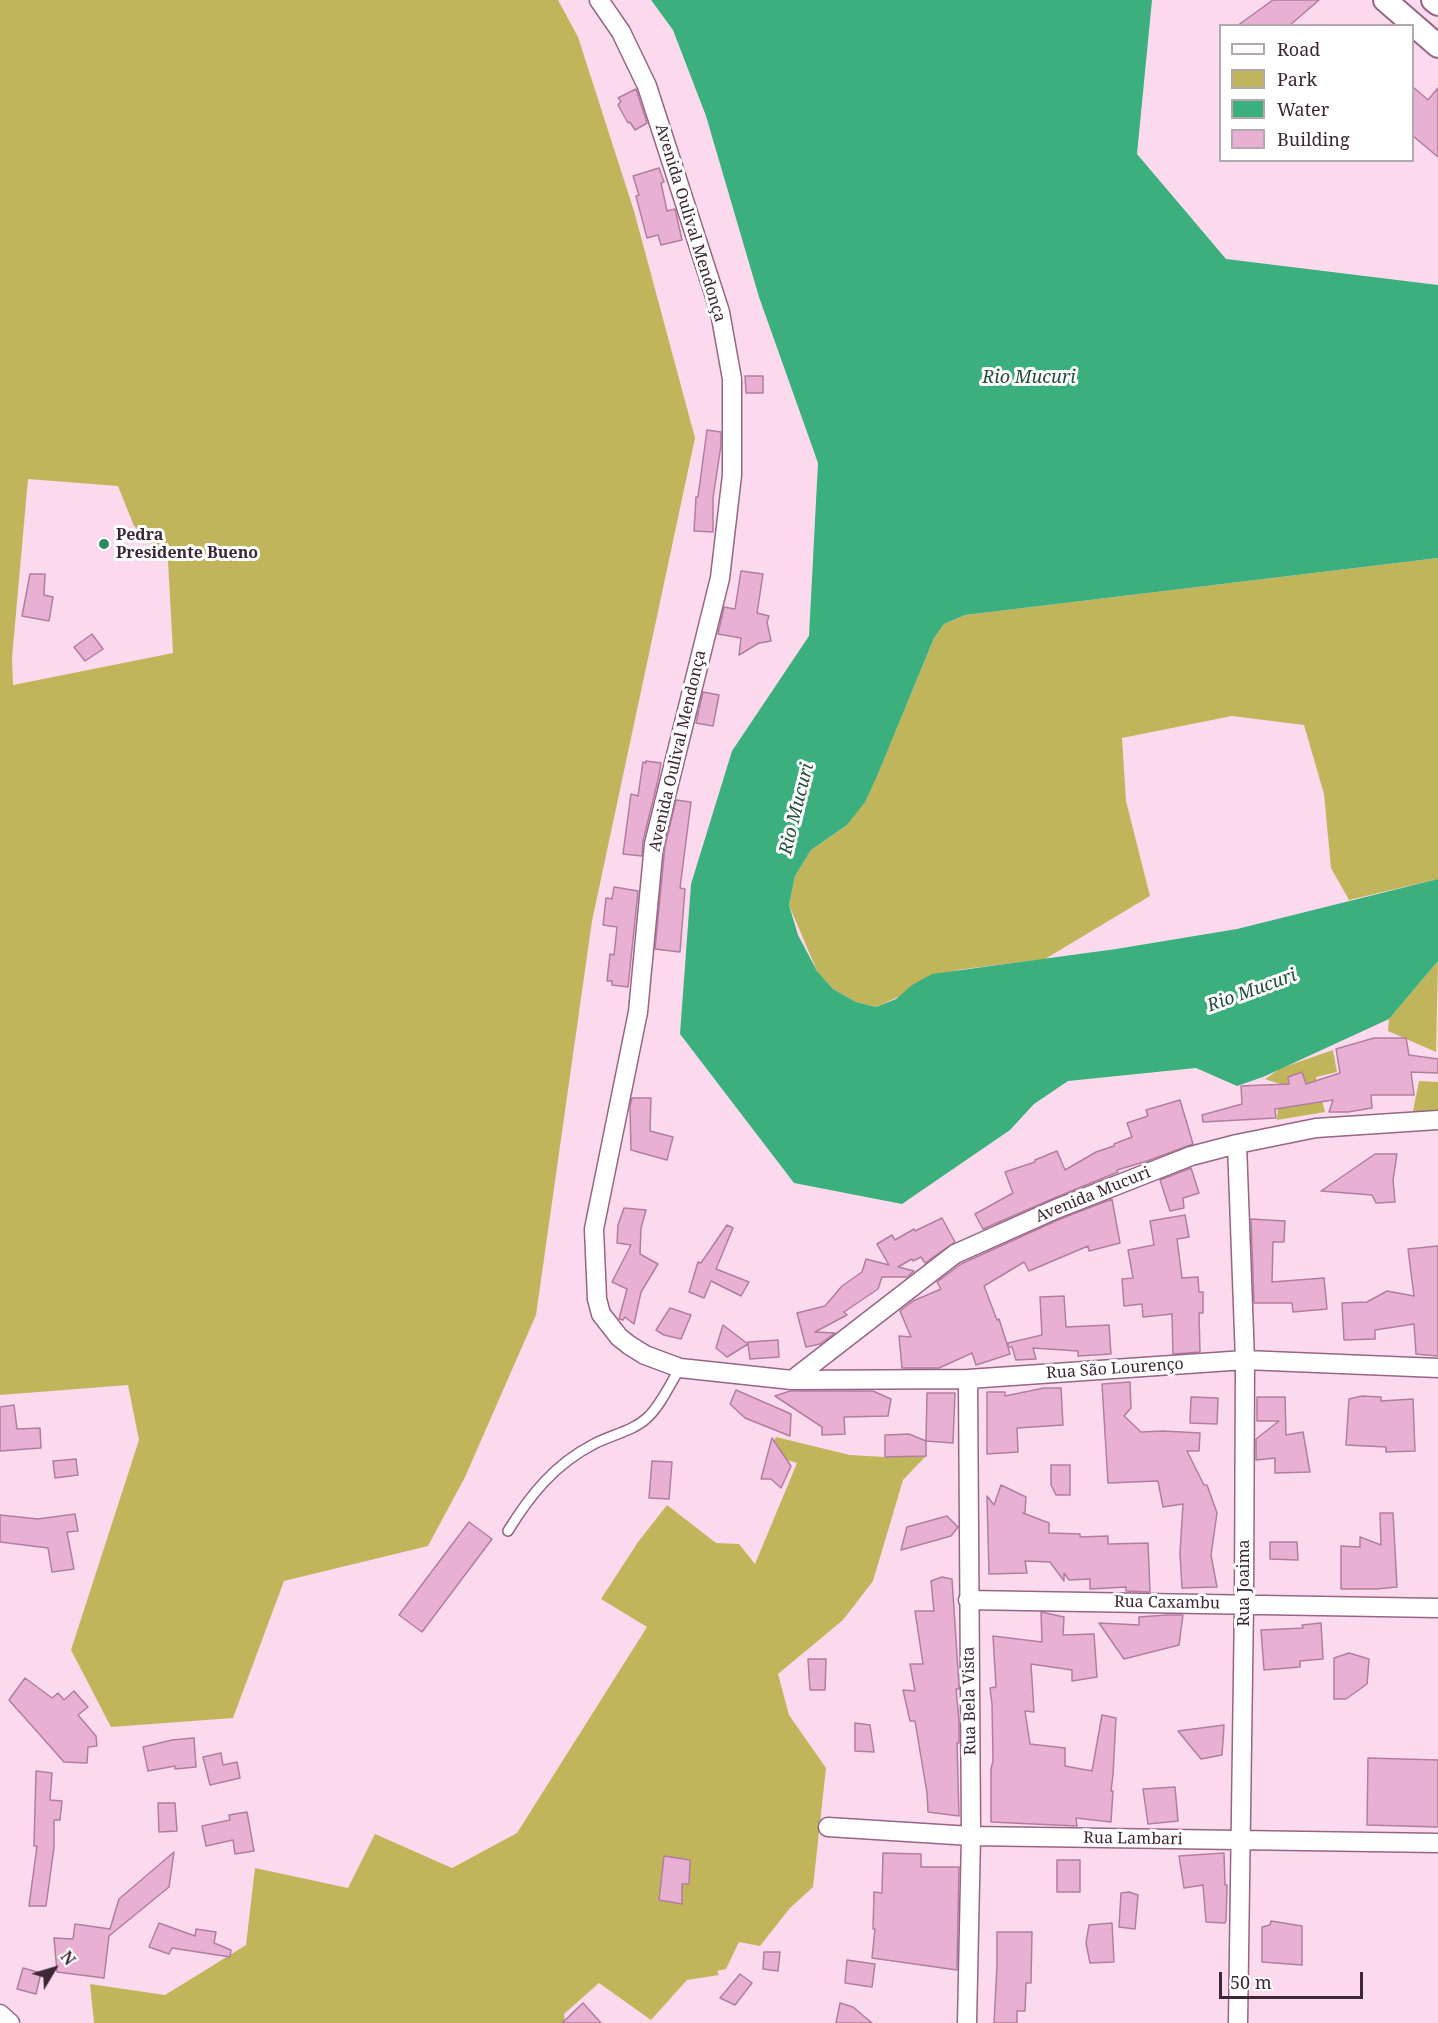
<!DOCTYPE html>
<meta charset="utf-8">
<style>
body{margin:0}
#map{position:relative;width:1438px;height:2023px;overflow:hidden;background:#fcdaee;font-family:"Noto Serif",serif}
canvas{display:block}
.legend{position:absolute;left:1219px;top:24px;width:195px;height:138px;box-sizing:border-box;background:#fff;border:2px solid #b1a9ae;margin:0;padding:8px 10px;list-style:none;font-size:18px;color:#3d2735}
.legend li{display:flex;align-items:center;gap:12px;height:30px}
.legend b{width:30px;border:2px solid #b1a9ae}
.north{position:absolute;left:24px;top:1939px;width:60px;height:60px;-webkit-text-stroke:4px #fff;paint-order:stroke;rotate:52deg;font-size:16px;font-weight:700;line-height:24px;text-align:center;color:#3d2735}
.north::after{content:'';display:block;margin:auto;width:21px;height:27px;background:#3d2735;clip-path:polygon(50% 0,100% 100%,50% 72%,0 100%)}
.scale{position:absolute;left:1219px;top:1972px;width:144px;height:27px;box-sizing:border-box;border:3px solid #3d2735;border-top:0;padding-left:8px;font-size:18px;line-height:21px;white-space:nowrap;color:#3d2735;-webkit-text-stroke:4px #fff;paint-order:stroke}
</style>
<div id="map">
<canvas width="1438" height="2023"></canvas>
<ul class="legend">
<li><b style="height:8px;background:#fff"></b>Road</li>
<li><b style="height:16px;background:#c1b55c"></b>Park</li>
<li><b style="height:16px;background:#3caf7f"></b>Water</li>
<li><b style="height:16px;background:#e8b1d3"></b>Building</li>
</ul>
<div class="north">N</div>
<div class="scale">50 m</div>
</div>
<script>
const c = document.querySelector('canvas').getContext('2d');
c.lineJoin = 'round';
function paint(path, color) { c.fillStyle = color; c.fill(path, 'evenodd'); }
function trace(path, color, width, dash) { c.strokeStyle = color; c.lineWidth = width; c.lineCap = dash ? 'butt' : 'round'; c.setLineDash(dash || []); c.stroke(path); }
function drawText(font, color, halo, rows, align = 'center') {
  c.font = font + ' "Noto Serif",serif'; c.lineWidth = 6; c.setLineDash([]); c.textBaseline = 'middle'; c.strokeStyle = halo; c.fillStyle = color; for (const [text, x, y, turn = 0] of rows) {
    c.save(); c.translate(x, y); c.rotate((+turn || 0) * Math.PI / 180); c.textAlign = isNaN(turn) ? turn : align; if (halo) c.strokeText(text, 0, 0); c.fillText(text, 0, 0); c.restore();
  }
}
const green = new Path2D(`
 M0,0H558L578,37L634,211L695,438L592,921L536,1315L465,1477L428,1546L284,1581L233,1718L111,1727L71,1650L139,1440L128,1385L0,1395ZM28,479L118,486L134,526L168,561L173,653L13,685L12,658Z
 M1438,558V879L1349,900L1331,868L1324,794L1304,725L1232,716L1122,738L1126,801L1150,896L1045,959L957,970L876,1007L856,1002L833,989L817,971L789,905L795,876L811,850L847,825L878,774L934,638L944,624L965,615Z
 M1438,961L1436,1052L1388,1031L1389,1019Z
 M1333,1050L1337,1072L1316,1077L1325,1112L1277,1120L1280,1084L1265,1079L1281,1068Z
 M1419,1081L1438,1082V1109L1432,1113L1413,1111Z
 M776,1437L850,1455L885,1457L926,1456L903,1480L873,1581L843,1620L778,1674L789,1715L826,1768L813,1887L790,1908L760,1946L739,1942L726,1969L717,1971L719,1975L687,1980L651,2020L599,1983L564,2014L565,2023H94L90,1984L165,1995L246,1945L255,1868L348,1888L375,1834L452,1868L517,1833L647,1627L601,1599L638,1542L667,1505L716,1543L739,1544L755,1564L797,1463L767,1454ZM665,1856L690,1860L689,1884H682L681,1903Z`);
const water = new Path2D(`
 M651,0H1152L1137,154L1226,259L1438,285V558L965,615L944,624L934,638L878,774L865,802L847,825L811,850L795,876L789,905L798,935L817,971L833,989L856,1002L876,1007L896,999L912,985L932,974L1116,949L1237,929L1438,879V961L1389,1019L1263,1077L1237,1086L1196,1068L1068,1081L1034,1104L1010,1130L902,1204L794,1183L680,1034L691,884L732,751L809,636L818,463L759,297L706,116L673,30Z`);
const building = new Path2D(`
 M1273,0H1319L1289,26H1237Z
 M1413,87L1428,100L1438,88V157L1413,136Z
 M636,89L647,123L635,130L630,122L628,123L618,105L621,101L618,98Z
 M659,168L664,182L661,183L667,211L675,209L682,240L661,245L658,235L647,238L636,196L639,195L633,176Z
 M745,376H763V393H746Z
 M707,430L721,432V445L713,498V532L694,531L696,497H698Z
 M741,571L763,574L757,613L769,616L767,622L771,641L759,643L739,655L741,638L718,634L724,607L735,609Z
 M30,574H45L44,595L53,597L49,621L22,616Z
 M92,634L103,649L85,661L74,647Z
 M703,692L719,695L713,726L696,723Z
 M646,761L661,763L658,780L643,841L642,856L623,854L631,794L638,796L643,762L646,763Z
 M676,800L691,802L680,888L685,889L680,952L655,949L665,846Z
 M614,887L638,891L628,987L612,985V981H607L610,954L614,955L617,927L603,925L606,898L612,899Z
 M1374,1038H1406L1409,1055L1438,1059V1073L1411,1072L1414,1095H1371L1372,1108L1348,1112H1329L1333,1100L1275,1109L1276,1118L1203,1122L1202,1115L1242,1104L1241,1086L1289,1084L1288,1077L1302,1072L1306,1084L1340,1073L1336,1049Z
 M632,1098H651L650,1131L673,1137L667,1160L631,1150L630,1106Z
 M1180,1100L1193,1144L1147,1161L1117,1170L1118,1172L1052,1199L983,1229L975,1214L1013,1193L1005,1172L1035,1162V1160L1057,1151L1065,1170L1096,1152L1114,1146V1144L1132,1137L1127,1123L1148,1116L1146,1110Z
 M1375,1154H1397L1393,1180L1395,1202L1376,1203L1372,1195L1321,1191Z
 M1191,1168L1199,1193L1183,1198L1184,1208L1170,1211L1160,1180Z
 M1112,1199L1120,1243L1089,1251L1088,1246L1029,1271L1024,1262L984,1286L997,1320L999,1319L1008,1347V1343L1042,1335L1040,1297L1064,1296L1066,1327L1109,1325L1111,1354L1078,1356V1351L1033,1348L1036,1359L1016,1360L1012,1347H1008L1010,1354L976,1365L972,1353L939,1368H902L899,1336L911,1337L900,1311L913,1301L941,1289L937,1282L961,1264L1060,1219Z
 M624,1208L646,1210L641,1228L640,1254L658,1264L641,1292L634,1324L625,1317L623,1320L619,1319L627,1289L612,1282L631,1245L617,1243L618,1225Z
 M1185,1215L1189,1237L1177,1239L1182,1278L1198,1277L1199,1292H1203V1313H1199L1200,1352L1173,1354L1172,1314L1143,1317L1142,1304L1124,1306L1122,1279L1133,1278L1128,1250L1154,1245L1150,1221Z
 M942,1218L955,1242L925,1263L921,1257L913,1261L912,1259L898,1267L914,1271L907,1277H882L878,1289L844,1312L847,1315L815,1332L835,1333L820,1344L806,1347L797,1313L825,1306L842,1286L862,1272L866,1259L889,1265L877,1244L892,1235L895,1240L914,1229L915,1231Z
 M1251,1219L1285,1221L1284,1242H1273L1272,1282L1324,1278L1327,1309L1293,1312L1292,1303H1254Z
 M727,1225L733,1228L716,1269L749,1282L741,1296L711,1281L704,1298L689,1292L698,1262L701,1263Z
 M1438,1246V1356L1416,1354L1414,1324L1375,1330V1339L1344,1340L1342,1303L1367,1302L1387,1291L1414,1296L1408,1249Z
 M670,1308L691,1315L681,1339L664,1335L656,1330Z
 M723,1325L748,1344V1342L778,1340L779,1357L750,1359L748,1344L727,1357L716,1348Z
 M1130,1382L1131,1408L1124,1416L1141,1432L1163,1431L1200,1433L1199,1451H1187L1204,1485H1207L1217,1513L1211,1555L1217,1587L1182,1588L1180,1553L1183,1504L1163,1507L1158,1481L1108,1483L1102,1384Z
 M1044,1388H1061L1063,1425L1017,1428L1018,1452L987,1454V1392H1005V1396Z
 M736,1390L791,1414L790,1436L745,1418L730,1404Z
 M790,1391H873L891,1399L888,1416L844,1417L845,1434L822,1435V1427L775,1396Z
 M927,1393H955L953,1443L926,1441Z
 M1362,1396L1381,1397V1401L1413,1399L1415,1451L1386,1452V1447L1346,1445L1349,1399Z
 M1191,1397L1218,1398L1217,1424L1190,1423Z
 M1257,1397H1285L1286,1435L1303,1432L1310,1472L1275,1473V1458L1256,1460V1439L1279,1421H1257Z
 M14,1405L17,1429L40,1428L41,1448L0,1451V1407Z
 M909,1434L926,1441V1456L885,1457V1435Z
 M772,1438L791,1466L781,1488L771,1479H761Z
 M76,1459L78,1475L55,1478L53,1461Z
 M652,1461L672,1462L669,1499L649,1498Z
 M1051,1465H1070V1495H1056L1051,1485Z
 M1001,1485L1026,1497L1025,1512L1023,1513L1049,1523V1533L1080,1534V1537L1108,1536V1544L1148,1543L1150,1592L1126,1591V1587L1090,1589V1579L1069,1580L1064,1573V1581L1050,1562L1025,1561L1027,1573L989,1574L987,1496L994,1505Z
 M1380,1513H1393L1397,1587L1376,1589H1341V1546L1360,1547V1537L1381,1545Z
 M75,1514L78,1531L67,1532L74,1569L52,1572L48,1548L0,1542V1515L38,1519Z
 M947,1516L958,1527L951,1536L901,1550L907,1527Z
 M469,1522L492,1539L422,1632L399,1615Z
 M1270,1542H1297L1298,1560L1270,1559Z
 M942,1577L952,1579L959,1685V1689H956L959,1721V1743H957L959,1816L928,1812L927,1793L915,1721H910L903,1690L915,1691L910,1664H923L915,1611H934L931,1581Z
 M1041,1612L1064,1617L1063,1635L1094,1634L1097,1677L1072,1681V1670L1031,1664L1034,1712L1025,1711L1030,1744L1065,1748V1766L1092,1771L1102,1715L1116,1718L1113,1775L1111,1791H1113L1111,1822L1076,1818L1077,1826L991,1822V1769L993,1761L992,1704L990,1688L996,1687L993,1636L1042,1642Z
 M1167,1615H1183L1179,1645L1124,1659L1099,1623L1139,1625V1617Z
 M1321,1623L1323,1659L1300,1661V1667L1264,1670L1261,1630L1303,1628L1302,1625Z
 M1349,1653L1369,1659L1367,1684L1346,1699H1334V1658Z
 M808,1659H826L825,1690H810Z
 M25,1678L52,1698L58,1693L64,1700L74,1691L88,1707L78,1715L96,1736L97,1746L88,1747L87,1763L64,1762L9,1700Z
 M855,1723L870,1725L874,1752L855,1751Z
 M1224,1725L1222,1755L1201,1759L1178,1731Z
 M194,1738L196,1767L175,1769V1766L148,1771L143,1747L172,1740Z
 M221,1753L223,1765L237,1762L240,1778L210,1785L203,1757Z
 M1368,1758L1438,1760V1827L1367,1825Z
 M36,1771L52,1773L50,1800L62,1801L60,1820H54V1847L46,1906H29L37,1846H34Z
 M1175,1787L1178,1821L1148,1824L1143,1789Z
 M158,1803H175L177,1831L159,1832Z
 M247,1812L254,1851L235,1854L233,1840L206,1846L202,1826L230,1820L229,1815Z
 M174,1852L169,1887L109,1936L104,1978L57,1972L54,1938L73,1939L75,1924L110,1929L119,1899Z
 M883,1853L921,1854V1867H959L957,1970L872,1958L875,1929H873L874,1892L882,1893Z
 M1224,1853L1225,1885H1227L1226,1920L1225,1923L1206,1922L1203,1885L1184,1888L1179,1856Z
 M664,1856L690,1860L689,1884H682V1904L659,1900Z
 M1057,1860H1080V1892H1057Z
 M1129,1892L1138,1895L1135,1929L1119,1927L1121,1893Z
 M1271,1921L1302,1926V1965L1262,1962V1927L1270,1925Z
 M159,1923L195,1936L196,1929L216,1932L214,1943L231,1950L230,1957L172,1948L169,1954L149,1947Z
 M1112,1923L1114,1962L1090,1963L1086,1943L1089,1925Z
 M997,1932H1032L1031,1983H1026L1025,2011H1017V2023H994L997,1966Z
 M764,1952H780L778,1971L763,1969Z
 M847,1960L875,1964L872,1987L845,1983Z
 M23,1968L41,1973L36,1994L17,1989Z
 M740,1974L752,1983L735,2005L720,1998Z
 M583,2003L601,2023H562Z
 M840,2003L853,2007L872,2023H836Z`);
const service = new Path2D(`
 M508,1531C530,1495 555,1464 594,1444C611,1435 633,1431 647,1418C661,1405 670,1384 680,1368`);
const minor = new Path2D(`
 M599,0L621,32L647,86L720,312L732,379V475L720,578L654,844L638,1012L594,1229L597,1299L601,1314L619,1337L629,1345L645,1355L680,1368L792,1380L968,1379L1245,1360L1438,1368
 M1237,1144L1245,1360L1244,1604L1238,2023
 M792,1380L955,1254L1056,1209L1191,1156L1237,1144L1316,1128L1438,1120
 M968,1600L1438,1608
 M828,1827L971,1836L1438,1843
 M0,2014L10,2023
 M967,2023L971,1836L968,1379`);
const tertiary = new Path2D(`
 M1385,0L1438,46
 M1433,0L1438,4`);
const markers = [
 [104,544,6,"#298961"]
];
const streetNames = [
 ["Avenida Oulival Mendonça",690,223,73],
 ["Avenida Oulival Mendonça",678,751,-77],
 ["Avenida Mucuri",1093,1195,-22],
 ["Rua São Lourenço",1115,1369,-4],
 ["Rua Joaima",1244,1583,-90],
 ["Rua Caxambu",1167,1603,1],
 ["Rua Bela Vista",970,1701,-91],
 ["Rua Lambari",1133,1839,1]
];
const poiNames = [
 ["Pedra",116,535],
 ["Presidente Bueno",116,553]
];
const waterNames = [
 ["Rio Mucuri",1029,378],
 ["Rio Mucuri",797,809,-76],
 ["Rio Mucuri",1252,991,-20]
];
paint(green, '#c1b55c');
paint(water, '#3caf7f');
paint(building, '#e8b1d3');
trace(building, '#b27e9e', 1.5);
trace(service, '#976585', 12);
trace(minor, '#976585', 21);
trace(tertiary, '#976585', 26);
trace(service, '#fff', 9);
trace(minor, '#fff', 18);
trace(tertiary, '#fff', 22);
for (const [x, y, r, color] of markers) { const dot = new Path2D(); dot.arc(x, y, r, 0, 2 * Math.PI); c.fillStyle = color; c.fill(dot); trace(dot, '#fff', 2); }
drawText('16px', '#3d2735', '#fff', streetNames);
drawText('bold 16px', '#3d2735', '#fff', poiNames, 'left');
drawText('italic 18px', '#204f3a', '#fff', waterNames);
</script>
